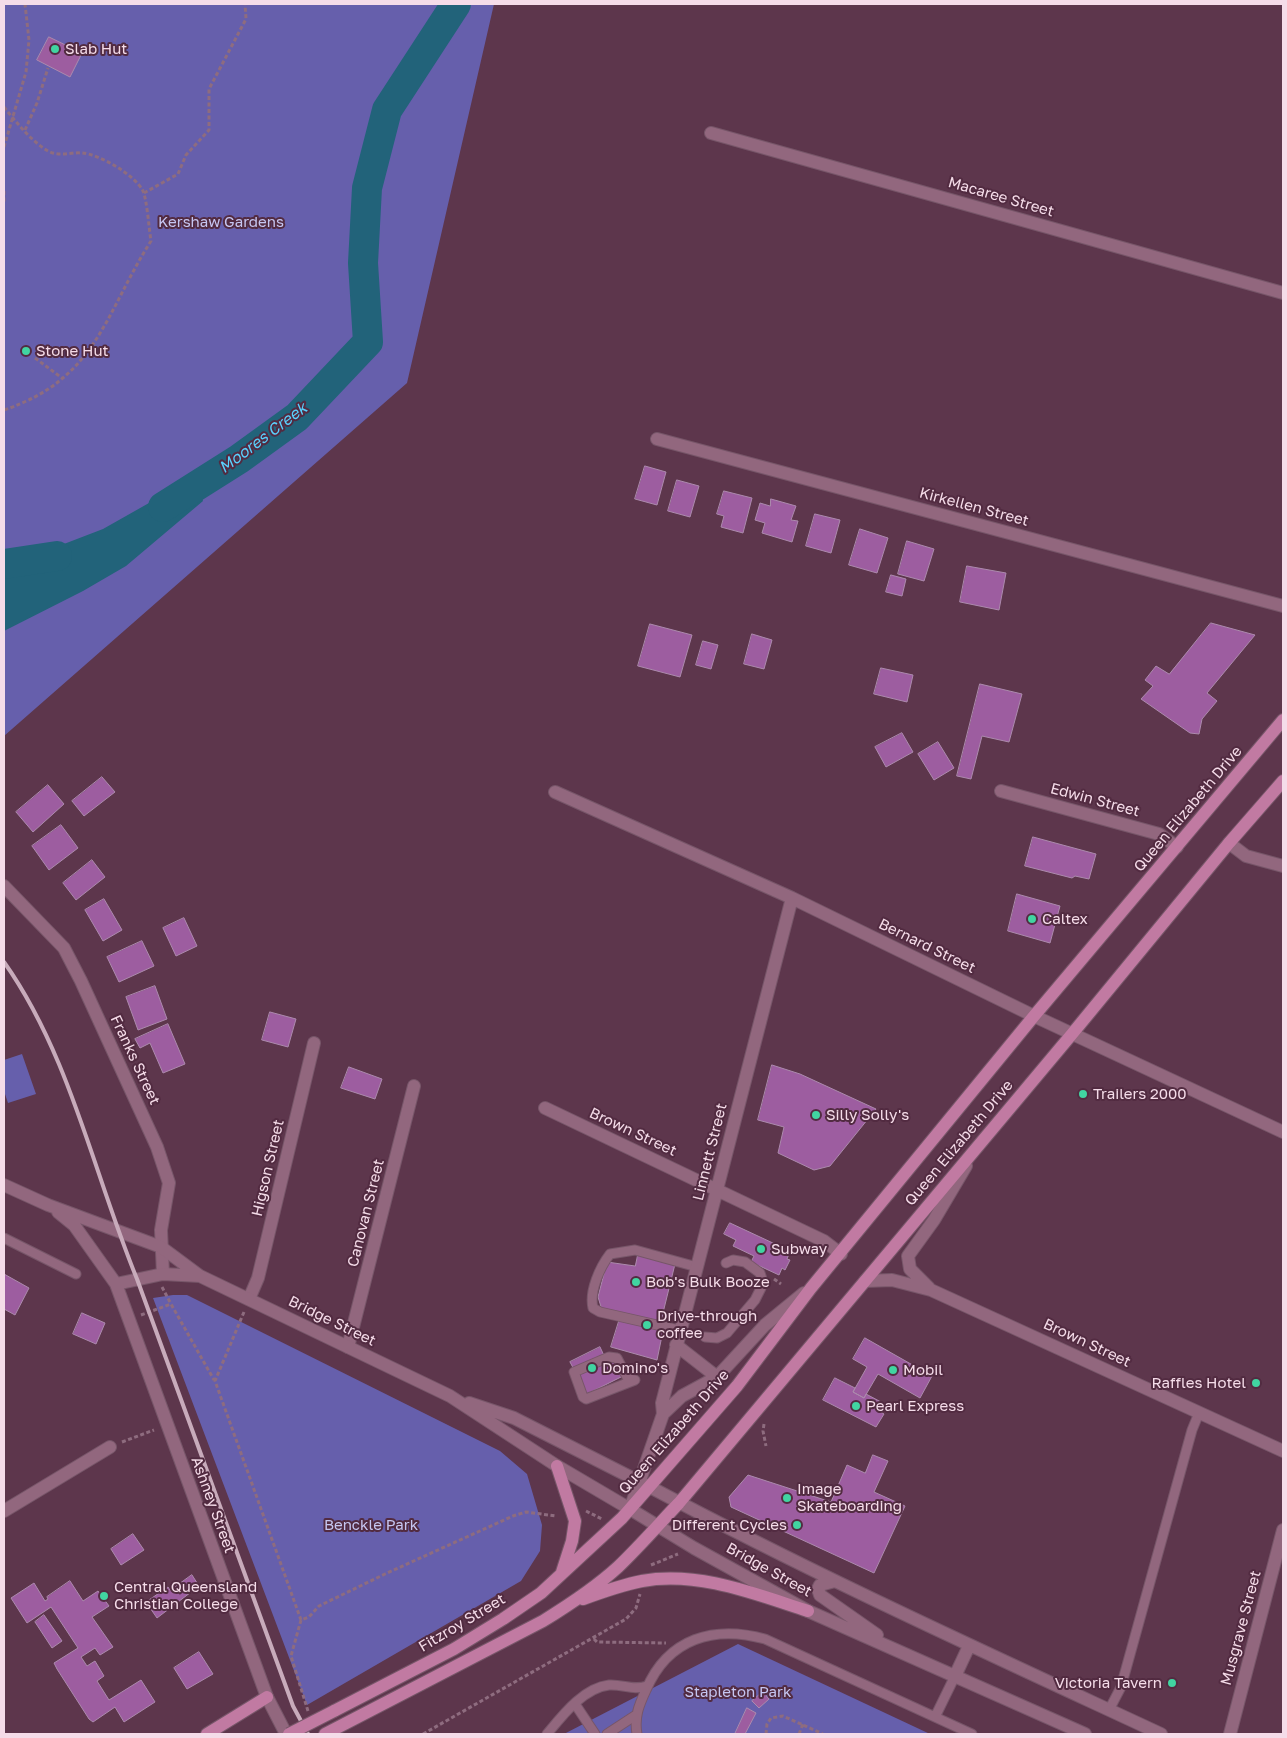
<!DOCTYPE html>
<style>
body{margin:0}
#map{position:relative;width:1287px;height:1738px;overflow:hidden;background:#5d364c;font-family:"Golos Text",sans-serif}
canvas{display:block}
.frame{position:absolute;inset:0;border:5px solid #f5dce9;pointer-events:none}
</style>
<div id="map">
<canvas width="1287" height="1738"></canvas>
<div class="frame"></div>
</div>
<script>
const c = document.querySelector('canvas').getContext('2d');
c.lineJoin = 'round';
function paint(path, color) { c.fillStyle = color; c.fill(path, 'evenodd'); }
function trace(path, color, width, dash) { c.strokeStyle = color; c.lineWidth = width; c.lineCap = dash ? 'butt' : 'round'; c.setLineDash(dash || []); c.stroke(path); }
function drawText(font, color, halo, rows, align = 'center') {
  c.font = font + ' "Golos Text",sans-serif'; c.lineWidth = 4; c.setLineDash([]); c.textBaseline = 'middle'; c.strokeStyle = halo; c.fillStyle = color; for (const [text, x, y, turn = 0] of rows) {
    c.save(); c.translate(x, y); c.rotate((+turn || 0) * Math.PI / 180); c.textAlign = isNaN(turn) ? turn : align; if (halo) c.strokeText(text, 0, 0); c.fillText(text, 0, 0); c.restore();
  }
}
const green = new Path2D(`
 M4,4H494L407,383L4,736Z
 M22,1054L36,1094L8,1103L4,1091V1060Z
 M173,1295H187L500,1451L527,1474L542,1525L540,1551L521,1581L307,1705L153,1298Z
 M738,1644L930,1734H564Z`);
const water = new Path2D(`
 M195,477L203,501L126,566L83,591L4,631V567L103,529Z`);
const river = new Path2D(`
 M163,507L239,459L297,417L368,342L363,263L367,188L387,110L456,4
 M4,564L57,556`);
const building = new Path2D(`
 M49,37L82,53L70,77L37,60Z
 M645,466L666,472L657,505L635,499Z
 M677,480L699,486L690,517L668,511Z
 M724,491L752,498L743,533L721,527L724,516L717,514Z
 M771,499L796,506L791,520L798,521L792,542L762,533L765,523L755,520L760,503L770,506Z
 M815,514L840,520L831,553L806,546Z
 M860,529L888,538L877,573L849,565Z
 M907,541L934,549L924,581L898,574Z
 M967,566L1006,573L999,610L960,602Z
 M891,575L906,579L902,596L886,592Z
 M1211,623L1255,635L1207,693L1217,701L1202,719L1199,734L1190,733L1141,699L1153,686L1145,680L1156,666L1169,674Z
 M650,624L692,635L680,677L638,666Z
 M752,634L772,640L764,669L744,664Z
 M703,641L718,645L711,669L696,665Z
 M881,668L913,675L907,702L874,694Z
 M980,684L1022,694L1009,742L982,736L971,779L957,776Z
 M902,733L913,752L886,767L875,747Z
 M938,742L954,768L934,780L918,754Z
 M102,777L115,792L84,816L72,801Z
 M48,785L64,804L33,832L16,812Z
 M61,825L78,848L49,870L32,846Z
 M1033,837L1096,854L1089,879L1075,876L1072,878L1025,866Z
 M92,860L105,877L76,900L63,883Z
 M1017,894L1060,906L1050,943L1008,931Z
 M104,899L122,930L103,941L85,910Z
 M184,918L197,946L176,956L163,928Z
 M142,941L154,966L119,982L107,957Z
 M155,986L167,1019L138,1030L126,997Z
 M270,1012L296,1019L288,1047L262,1040Z
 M168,1024L185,1064L163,1073L150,1043L140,1048L135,1039Z
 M772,1065L800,1074L876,1109L830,1166L814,1170L778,1153L784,1127L758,1120Z
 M349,1067L382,1079L375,1099L341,1088Z
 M730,1223L790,1251L787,1259L790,1260L785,1270L782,1268L779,1275L751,1262L754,1256L733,1246L736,1240L724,1234Z
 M638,1255L675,1264L660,1325L602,1310L598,1297L607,1262L635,1266Z
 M4,1274L29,1288L15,1315L4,1309Z
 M82,1313L105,1323L96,1344L73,1334Z
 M621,1315L664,1326L657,1360L611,1347Z
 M865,1338L932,1376L920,1398L878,1374L864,1398L853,1392L867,1367L853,1359Z
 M600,1347L607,1362L614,1358L623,1376L587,1394L570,1362Z
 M835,1378L855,1388L853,1392L864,1398L866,1394L881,1402L877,1410L884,1414L876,1427L823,1400Z
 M873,1455L888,1461L874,1492L905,1506L874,1573L731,1507L729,1497L748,1475L831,1502L847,1465L865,1473Z
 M133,1534L144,1550L121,1565L111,1549Z
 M192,1575L199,1586L157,1618L146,1602L168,1587L170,1590Z
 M70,1581L83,1601L98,1591L109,1606L92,1617L113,1647L100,1655L95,1648L81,1657L87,1666L95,1661L104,1676L97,1681L109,1700L141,1680L155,1702L124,1722L115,1707L93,1722L89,1719L57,1669L54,1663L78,1648L51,1607L27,1623L11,1598L34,1583L45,1601L48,1599L47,1597Z
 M44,1615L62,1641L52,1648L35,1622Z
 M199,1652L213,1674L187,1689L174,1668Z
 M763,1692L769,1699L759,1708L752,1701Z
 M747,1708L756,1713L745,1734H735Z`);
const path = new Path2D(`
 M4,107C16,122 31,141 48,151C59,157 70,152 82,153C99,154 135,175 143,191C147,200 149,229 151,241C105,313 97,379 4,410
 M25,130L37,103L48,68
 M4,147L26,72L29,40L25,4
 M4,191V204
 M144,193L178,174L186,155L209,130V89L246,19L245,4
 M35,358L62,378
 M774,1279L781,1284
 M162,1287L171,1304
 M244,1312L215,1381L301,1620
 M141,1315L171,1304L214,1380
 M764,1424L763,1431L766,1446
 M122,1442L154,1430
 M586,1511L602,1519
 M651,1565L678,1554
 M594,1639L597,1642L666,1643
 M308,1711L291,1656L301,1620L309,1617L319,1606L385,1574L513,1516L526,1512L556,1516
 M423,1734L626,1619L636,1608L640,1594
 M766,1734L767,1724L771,1718L783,1716L823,1734
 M799,1734L803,1724`);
const service = new Path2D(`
 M4,1238L76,1274
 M679,1330L600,1312L593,1308C589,1291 600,1267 610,1254L635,1250L697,1267
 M705,1337L717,1338L727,1333L755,1300L761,1288L762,1279L760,1273L745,1262L733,1260L726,1263
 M609,1357L617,1358L628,1379L635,1380L586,1399L583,1397L574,1372Z
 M575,1704L595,1734
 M1109,1710L1121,1687L1192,1430L1199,1413
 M935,1717L955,1676
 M547,1734C562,1716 583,1688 609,1685C623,1684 633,1691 647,1686
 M607,1734L636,1715
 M637,1734C634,1717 639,1705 646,1690C668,1638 714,1625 765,1639L972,1734`);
const minor = new Path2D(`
 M711,133L1283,293
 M657,439L1283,606
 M1001,791L1159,834L1177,847
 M555,792L792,898L1034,1016L1283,1132
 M1229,843L1246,856L1283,866
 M4,886L64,948L81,981L157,1147L169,1183L161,1230L163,1274
 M545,1108L824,1241L841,1254
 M865,1281L892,1280L931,1290L1283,1451
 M929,1288L910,1269L908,1256L934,1220L966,1166
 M249,1299L258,1278L314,1043
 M676,1345L717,1377
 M348,1347L414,1086
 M663,1414L662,1403C704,1234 748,1066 792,898
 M630,1509L663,1414L682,1396L717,1377L765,1325L804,1293
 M4,1511L110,1447
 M1230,1734L1283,1530`);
const tertiary = new Path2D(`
 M4,1185L48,1205L161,1247L200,1276L450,1396L557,1466L630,1509
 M58,1212L74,1225L116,1284L267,1697L286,1734
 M116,1284L163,1274L200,1276
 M469,1403L514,1418L650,1487`);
const secondary = new Path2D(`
 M650,1487C817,1576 989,1654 1161,1734
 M630,1509L694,1548L808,1611L1085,1734
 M835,1581L820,1585L818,1589L820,1595L877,1635
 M955,1676L969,1646`);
const primary = new Path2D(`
 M557,1466L575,1521L572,1541L562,1572
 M583,1599C602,1592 622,1585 642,1581C699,1571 755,1594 808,1611
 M334,1711L454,1649L503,1619L541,1593L622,1518L737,1386L811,1288L1034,1016L1283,720
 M207,1734L267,1697
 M325,1734L543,1621C569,1605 595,1588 618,1567C639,1547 659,1524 679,1503L1072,1034L1229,843L1283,781`);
const rail = new Path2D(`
 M4,962C70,1055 94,1175 137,1279L293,1706L308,1734`);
const primaryBridge = new Path2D(`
 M289,1734L334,1711`);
const markers = [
 [55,49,5,"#41d4a1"],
 [26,351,5,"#41d4a1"],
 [1032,919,5,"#41d4a1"],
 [1083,1094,5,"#41d4a1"],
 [816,1115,5,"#41d4a1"],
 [761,1249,5,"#41d4a1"],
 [636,1282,5,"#41d4a1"],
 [647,1325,5,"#41d4a1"],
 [592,1368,5,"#41d4a1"],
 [893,1370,5,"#41d4a1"],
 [1256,1383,5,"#41d4a1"],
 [856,1406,5,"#41d4a1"],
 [787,1498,5,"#41d4a1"],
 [797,1525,5,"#41d4a1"],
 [104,1596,5,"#41d4a1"],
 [1172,1683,5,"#41d4a1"]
];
const poiNames = [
 ["Slab Hut",65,49],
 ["Stone Hut",36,351],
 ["Caltex",1042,919],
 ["Trailers 2000",1093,1094],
 ["Silly Solly's",826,1115],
 ["Subway",771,1249],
 ["Bob's Bulk Booze",646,1282],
 ["Drive-through",657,1316],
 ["coffee",657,1333],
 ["Domino's",602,1368],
 ["Mobil",903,1370],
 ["Raffles Hotel",1246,1383,"right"],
 ["Pearl Express",866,1406],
 ["Image",797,1489],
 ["Skateboarding",797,1506],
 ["Different Cycles",787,1525,"right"],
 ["Central Queensland",114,1587],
 ["Christian College",114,1604],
 ["Victoria Tavern",1162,1683,"right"]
];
const streetNames = [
 ["Macaree Street",1001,197,16],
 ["Kirkellen Street",974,507,15],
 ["Edwin Street",1095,800,15],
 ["Queen Elizabeth Drive",1188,809,-50],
 ["Bernard Street",927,946,26],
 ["Franks Street",135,1060,65],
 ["Brown Street",633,1132,25],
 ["Queen Elizabeth Drive",959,1143,-50],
 ["Linnett Street",710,1152,-76],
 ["Higson Street",268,1168,-77],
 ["Canovan Street",366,1213,-76],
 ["Bridge Street",332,1321,26],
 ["Brown Street",1087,1343,25],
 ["Queen Elizabeth Drive",674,1432,-49],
 ["Ashney Street",213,1505,70],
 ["Bridge Street",769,1570,29],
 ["Fitzroy Street",462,1623,-31],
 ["Musgrave Street",1241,1628,-75]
];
const parkNames = [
 ["Kershaw Gardens",221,222],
 ["Benckle Park",371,1525],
 ["Stapleton Park",738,1692]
];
const waterNames = [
 ["Moores Creek",263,438,-37]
];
paint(green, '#665fac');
paint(water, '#22637a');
trace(river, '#22637a', 30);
paint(building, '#9d5da0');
trace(building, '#ac8aad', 1);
trace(service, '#775669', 11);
trace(minor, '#775669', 14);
trace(tertiary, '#775669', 14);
trace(secondary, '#775669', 14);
trace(primary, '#775669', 14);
trace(path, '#8e6c7f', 3, [4, 2.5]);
trace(service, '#92677e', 9);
trace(minor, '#92677e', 12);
trace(tertiary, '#92677e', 12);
trace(secondary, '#92677e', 12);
trace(primary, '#c17aa2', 12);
trace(rail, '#c8abbb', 4);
trace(primaryBridge, '#775669', 14, []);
trace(primaryBridge, '#c17aa2', 12);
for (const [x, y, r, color] of markers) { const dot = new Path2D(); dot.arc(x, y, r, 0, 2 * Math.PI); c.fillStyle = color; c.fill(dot); trace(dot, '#522b41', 2); }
drawText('15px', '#f5dce9', '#522b41', poiNames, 'left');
drawText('15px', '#f5dce9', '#522b41', streetNames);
drawText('15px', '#c6c6f2', '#522b41', parkNames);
drawText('italic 16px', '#59d1fd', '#522b41', waterNames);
</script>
